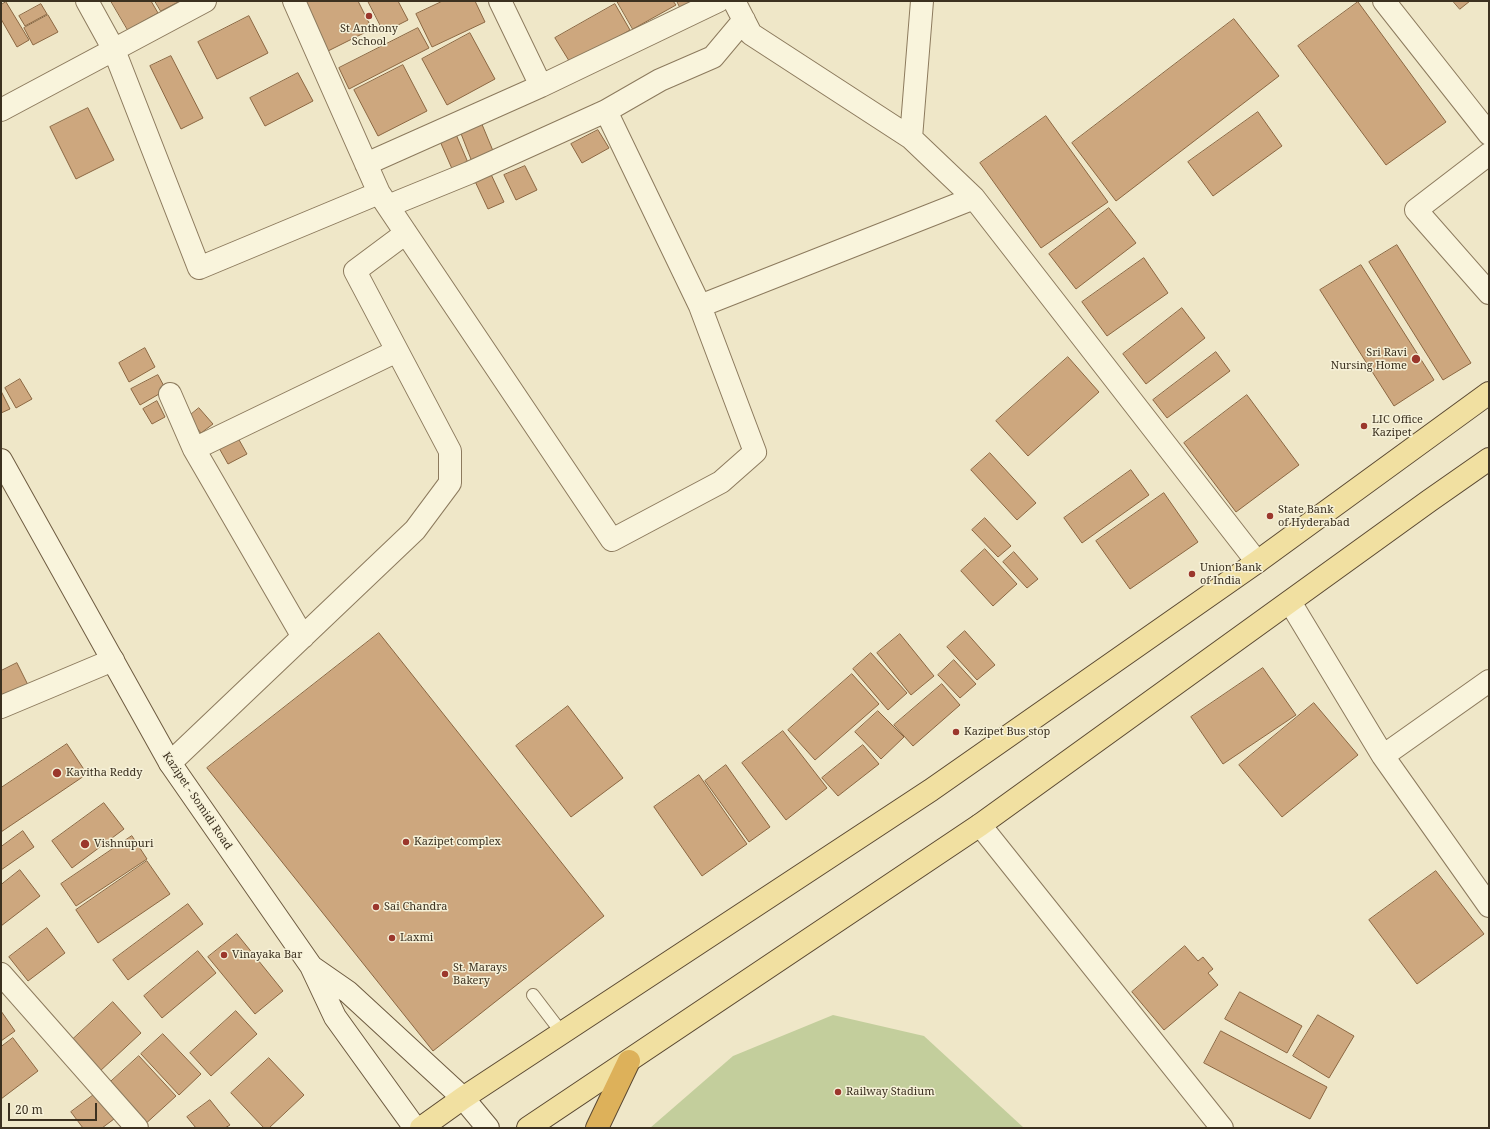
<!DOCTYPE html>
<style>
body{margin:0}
#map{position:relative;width:1490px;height:1129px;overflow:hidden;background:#efe7c8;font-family:"Noto Serif",serif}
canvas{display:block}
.frame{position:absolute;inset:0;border:2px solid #3c3120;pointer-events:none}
.scale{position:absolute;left:8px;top:1103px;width:89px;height:18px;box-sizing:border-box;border:2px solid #3c3120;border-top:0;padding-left:5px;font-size:12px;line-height:14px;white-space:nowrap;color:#3c3120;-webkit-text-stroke:3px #f6f1d8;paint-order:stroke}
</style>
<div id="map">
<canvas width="1490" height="1129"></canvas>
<div class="frame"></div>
<div class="scale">20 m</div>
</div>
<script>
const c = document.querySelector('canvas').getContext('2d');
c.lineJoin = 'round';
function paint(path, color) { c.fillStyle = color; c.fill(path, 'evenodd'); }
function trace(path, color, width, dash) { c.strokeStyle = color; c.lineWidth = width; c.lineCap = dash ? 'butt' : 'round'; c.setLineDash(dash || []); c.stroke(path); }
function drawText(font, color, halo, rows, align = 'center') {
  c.font = font + ' "Noto Serif",serif'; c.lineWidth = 3; c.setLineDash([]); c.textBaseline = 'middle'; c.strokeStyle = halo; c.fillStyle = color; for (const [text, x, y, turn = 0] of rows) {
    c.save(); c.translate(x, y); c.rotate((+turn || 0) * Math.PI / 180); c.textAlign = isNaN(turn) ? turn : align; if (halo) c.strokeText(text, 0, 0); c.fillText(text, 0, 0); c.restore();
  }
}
const green = new Path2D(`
 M833,1015L924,1036L1024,1128H650L733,1056Z`);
const building = new Path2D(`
 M111,1H151L158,13L128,30Z
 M155,1H180L161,11Z
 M300,1H358L372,29L326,52Z
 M368,1H398L408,20L384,32Z
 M443,1H475L485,22L432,47L416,14Z
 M617,1H673L676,5L633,29Z
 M677,1H695L680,7Z
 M1453,1H1470L1460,9Z
 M6,2L29,40L17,47L1,19V5Z
 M1358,2L1446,122L1386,165L1298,46Z
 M41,4L47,14L25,26L19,16Z
 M615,4L630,30L571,64L555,38Z
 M48,15L58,32L33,45L24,28Z
 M249,16L268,53L217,79L198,42Z
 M1234,19L1279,76L1116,201L1072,143Z
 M418,28L429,48L349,89L339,68Z
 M470,33L495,79L447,105L422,59Z
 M171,56L203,118L181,129L150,66Z
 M403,65L427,111L378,136L354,90Z
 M298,73L313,101L265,126L250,98Z
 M88,108L114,160L76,179L50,127Z
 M1258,112L1282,146L1213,196L1188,162Z
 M1046,116L1108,202L1041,248L980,163Z
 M481,122L496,158L474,167L460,131Z
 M598,130L609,148L582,163L571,144Z
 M455,132L469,165L453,171L439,139Z
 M525,166L537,190L516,200L504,175Z
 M489,170L504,202L488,209L473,177Z
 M1109,208L1136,243L1076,289L1049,254Z
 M1397,245L1471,363L1443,380L1369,262Z
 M1144,258L1168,293L1107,336L1082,302Z
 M1361,265L1434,380L1394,406L1320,290Z
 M1182,308L1205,338L1146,384L1123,354Z
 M145,348L155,367L129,382L119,363Z
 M1216,352L1230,371L1167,418L1153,400Z
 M1068,357L1099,392L1028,456L996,421Z
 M158,375L166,390L140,405L131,389Z
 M20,379L32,399L16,408L5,388Z
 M1,391L10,409L1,413Z
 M1247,395L1299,465L1236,512L1184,443Z
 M157,401L165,417L152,424L143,409Z
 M199,408L213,424L201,433L188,417Z
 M238,438L247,454L228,464L219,448Z
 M990,453L1036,503L1017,520L971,470Z
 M1131,470L1149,495L1082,543L1064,518Z
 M1164,493L1198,542L1130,589L1096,541Z
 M985,518L1011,546L998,557L972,530Z
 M985,549L1017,584L993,606L961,571Z
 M1014,552L1038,579L1027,588L1003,562Z
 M965,631L995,665L977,680L947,647Z
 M379,633L604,916L433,1051L207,768Z
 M900,634L934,676L911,695L877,653Z
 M871,653L907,693L888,710L853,669Z
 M954,660L976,684L960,698L938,675Z
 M17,663L29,687L1,701V671Z
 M1263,668L1296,715L1223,764L1191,717Z
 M852,674L879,704L815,760L788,730Z
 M942,684L960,705L913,746L894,725Z
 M1314,703L1358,755L1282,817L1239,765Z
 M568,706L623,778L571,817L516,746Z
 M878,711L904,737L881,759L855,732Z
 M783,731L827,788L786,820L742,763Z
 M67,744L87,774L1,832V788Z
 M863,745L879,764L838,796L822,778Z
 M726,765L770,827L749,842L705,781Z
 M699,775L747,844L702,876L654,807Z
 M104,803L124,829L72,868L52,841Z
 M23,831L34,847L1,870V847Z
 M132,836L147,859L76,906L61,884Z
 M147,861L170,894L98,943L76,910Z
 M20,870L40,896L1,926V885Z
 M1436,871L1484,934L1417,984L1369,920Z
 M188,904L203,924L128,980L113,960Z
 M47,928L65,953L28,981L9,957Z
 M237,934L283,991L255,1014L208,957Z
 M1185,946L1198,961L1203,957L1213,969L1208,973L1218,985L1164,1030L1132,992Z
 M198,951L216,973L162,1018L144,996Z
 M1240,992L1302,1026L1287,1053L1225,1019Z
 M113,1002L141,1033L99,1072L71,1041Z
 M1,1011L15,1031L1,1041Z
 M236,1011L257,1034L211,1076L190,1053Z
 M1318,1015L1354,1036L1329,1078L1293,1056Z
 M1221,1031L1327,1087L1310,1119L1204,1063Z
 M163,1034L201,1074L179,1095L141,1054Z
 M13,1038L38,1071L1,1099V1047Z
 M139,1056L176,1096L142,1127L105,1087Z
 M269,1058L304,1095L269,1128H264L231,1093Z
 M95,1094L114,1119L102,1128H83L71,1112Z
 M210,1100L230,1125L225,1128H196L187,1117Z`);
const lane = new Path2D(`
 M533,995L562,1033`);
const street = new Path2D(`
 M87,1L114,50L199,268L379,193
 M294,1L379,193L612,540L721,482L755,452L700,306L606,111
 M500,1L541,86
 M734,1L751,34L911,138L922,1
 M1384,1L1489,134
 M1,110L205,1
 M911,138L974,198L1257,562
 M1489,154L1416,210L1489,293
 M366,164L541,86L718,1
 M388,206L469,173L606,111L660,80L713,57L744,20
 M700,306L974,198
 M170,394L194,449L303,637
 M194,449L397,351
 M1290,602L1383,756L1489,906
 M1,707L113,660
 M1383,756L1489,681
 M170,763L415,530L450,483V451L355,271L406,233
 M980,825L1222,1128
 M1,974L137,1128`);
const secondary = new Path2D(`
 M1,460L170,763L311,966L335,1017L415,1128
 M312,967L348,992L463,1098L488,1128`);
const primary = new Path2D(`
 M421,1128L463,1098L931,790L1257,562L1489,393
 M528,1128L980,825L1429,501L1489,459`);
const highway = new Path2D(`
 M597,1128L629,1061`);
const markers = [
 [369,16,4,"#9b372c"],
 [1416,359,5,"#9b372c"],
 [1364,426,4,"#9b372c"],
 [1270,516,4,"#9b372c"],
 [1192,574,4,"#9b372c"],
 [956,732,4,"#9b372c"],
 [57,773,5,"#9b372c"],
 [406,842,4,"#9b372c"],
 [85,844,5,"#9b372c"],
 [376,907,4,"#9b372c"],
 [392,938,4,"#9b372c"],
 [224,955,4,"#9b372c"],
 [445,974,4,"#9b372c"],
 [838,1092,4,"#9b372c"]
];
const poiNames = [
 ["St Anthony",369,29,"center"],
 ["School",369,42,"center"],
 ["Sri Ravi",1407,353,"right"],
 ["Nursing Home",1407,366,"right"],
 ["LIC Office",1372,420],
 ["Kazipet",1372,433],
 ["State Bank",1278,510],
 ["of Hyderabad",1278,523],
 ["Union Bank",1200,568],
 ["of India",1200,581],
 ["Kazipet Bus stop",964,732],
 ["Kavitha Reddy",66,773],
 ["Kazipet complex",414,842],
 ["Vishnupuri",94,844],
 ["Sai Chandra",384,907],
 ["Laxmi",400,938],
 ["Vinayaka Bar",232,955],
 ["St. Marays",453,968],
 ["Bakery",453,981],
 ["Railway Stadium",846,1092]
];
const streetNames = [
 ["Kazipet - Somidi Road",197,801,56]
];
paint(green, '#c3ce9c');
paint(building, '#cda77e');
trace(building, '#8b6742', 1);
trace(lane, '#8c7a5d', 14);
trace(street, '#8c7a5d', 24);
trace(secondary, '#6e5b40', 24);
trace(primary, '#5a4831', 24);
trace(highway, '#5a4831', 24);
trace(lane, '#f9f4dc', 12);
trace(street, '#f9f4dc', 22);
trace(secondary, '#f9f4dc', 22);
trace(primary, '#f1e0a1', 22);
trace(highway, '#ddb15a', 22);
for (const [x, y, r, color] of markers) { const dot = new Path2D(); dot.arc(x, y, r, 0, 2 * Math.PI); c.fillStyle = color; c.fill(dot); trace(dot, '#f6f1d8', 1.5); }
drawText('11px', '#3c3120', '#f6f1d8', poiNames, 'left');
drawText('11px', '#3c3120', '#f6f1d8', streetNames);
</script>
